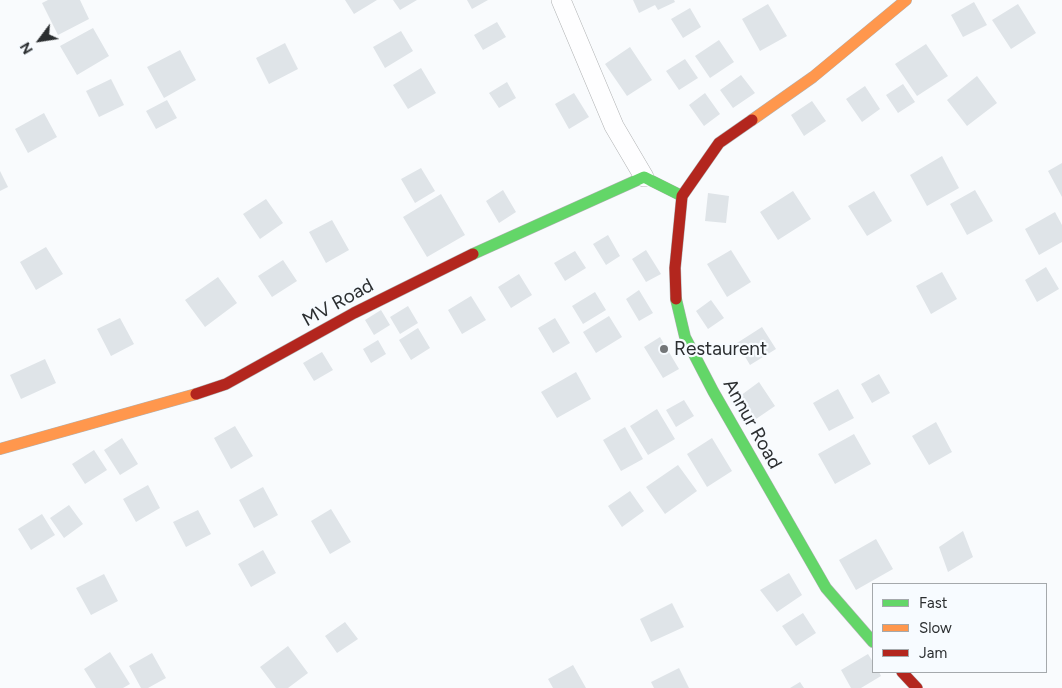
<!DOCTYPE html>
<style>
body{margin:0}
#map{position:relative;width:1062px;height:688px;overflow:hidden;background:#f9fbfd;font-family:Figtree,sans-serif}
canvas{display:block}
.legend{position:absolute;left:872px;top:583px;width:175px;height:90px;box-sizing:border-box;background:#f7fbff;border:1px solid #a5a9ac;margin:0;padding:6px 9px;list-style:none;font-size:15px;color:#2b2e30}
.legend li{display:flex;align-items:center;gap:10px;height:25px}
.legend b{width:25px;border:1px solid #a5a9ac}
.north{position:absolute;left:15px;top:15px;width:50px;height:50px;-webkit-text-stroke:4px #f7fbff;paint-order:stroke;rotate:239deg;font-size:14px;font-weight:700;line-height:20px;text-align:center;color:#2b2e30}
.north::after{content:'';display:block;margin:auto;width:18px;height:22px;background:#2b2e30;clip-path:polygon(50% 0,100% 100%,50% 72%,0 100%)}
</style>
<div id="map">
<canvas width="1062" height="688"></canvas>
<ul class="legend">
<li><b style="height:6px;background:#63d668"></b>Fast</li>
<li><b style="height:6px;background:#ff974d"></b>Slow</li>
<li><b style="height:6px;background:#b3261e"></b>Jam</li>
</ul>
<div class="north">N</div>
</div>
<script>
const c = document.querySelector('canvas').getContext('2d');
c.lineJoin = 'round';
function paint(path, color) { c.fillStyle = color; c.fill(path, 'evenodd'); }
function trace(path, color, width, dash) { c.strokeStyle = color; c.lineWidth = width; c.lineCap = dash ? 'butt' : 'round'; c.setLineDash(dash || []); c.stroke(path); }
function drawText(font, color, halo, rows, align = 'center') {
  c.font = font + ' Figtree,sans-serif'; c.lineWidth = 4.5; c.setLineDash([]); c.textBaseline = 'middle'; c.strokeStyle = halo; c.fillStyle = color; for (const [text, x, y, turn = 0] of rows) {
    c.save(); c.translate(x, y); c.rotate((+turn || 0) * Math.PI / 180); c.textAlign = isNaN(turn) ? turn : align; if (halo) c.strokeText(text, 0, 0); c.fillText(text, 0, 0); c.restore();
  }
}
const building = new Path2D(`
 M48,0H80L89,19L58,35L42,3Z
 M345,0H377L354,14Z
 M393,0H417L400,10Z
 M467,0H488L472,9Z
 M633,0H674L675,2L658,10L655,5L639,13Z
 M974,2L987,25L963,37L951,15Z
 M768,4L787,36L760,51L742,19Z
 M1018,4L1036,33L1011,49L992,20Z
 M690,8L701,27L683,38L671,19Z
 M497,22L506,37L483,50L474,35Z
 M93,28L109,56L77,75L60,46Z
 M401,31L413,51L385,68L373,47Z
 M719,40L734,62L710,78L695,56Z
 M285,43L298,69L269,84L256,58Z
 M926,44L948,76L917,96L895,64Z
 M630,47L652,80L627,96L605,64Z
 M180,50L196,80L164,98L147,67Z
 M685,59L698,78L679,90L666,71Z
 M421,68L436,93L408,109L393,85Z
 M741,75L755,93L733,108L720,90Z
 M977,76L997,103L967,126L947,100Z
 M111,79L124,105L99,117L86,91Z
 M507,82L516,98L499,108L489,93Z
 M903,84L915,102L898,113L886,95Z
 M865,86L880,109L862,122L846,99Z
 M574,93L589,117L569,129L555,104Z
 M705,93L720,114L704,126L689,105Z
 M167,100L177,118L156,129L146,111Z
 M812,101L826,121L804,136L791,115Z
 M44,113L57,137L28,153L15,129Z
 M942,156L959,188L927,206L910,175Z
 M1062,163V197L1048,171Z
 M421,168L435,191L415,203L401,179Z
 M0,171L8,187L0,191Z
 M503,190L516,212L499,223L486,201Z
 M975,190L993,221L967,235L950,204Z
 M793,191L811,219L778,240L760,212Z
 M874,191L892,221L867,236L848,206Z
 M708,193L729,196L726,223L705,221Z
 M441,194L465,235L427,257L403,217Z
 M266,199L283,223L260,239L243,214Z
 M1055,212L1062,225V242L1039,255L1025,229Z
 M332,220L349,250L326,263L309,232Z
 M608,235L620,256L606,265L593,244Z
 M46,247L63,274L36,290L20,262Z
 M646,250L661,274L646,282L632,259Z
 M731,250L751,282L727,297L707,264Z
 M575,251L586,268L565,281L554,263Z
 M283,260L297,281L272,297L258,276Z
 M1046,267L1059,289L1037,302L1025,280Z
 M942,272L957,299L931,314L916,286Z
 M519,274L532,295L511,308L498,287Z
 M218,277L237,303L205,327L185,300Z
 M639,290L653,313L639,321L626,299Z
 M595,292L606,310L583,324L572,306Z
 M471,296L486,320L462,334L448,310Z
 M711,300L724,318L708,329L696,311Z
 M408,306L418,323L400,334L390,317Z
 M381,310L390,325L374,335L365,320Z
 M609,316L622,337L596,353L583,332Z
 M120,318L134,344L111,356L97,329Z
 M555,318L570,343L553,353L538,328Z
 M762,327L776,349L750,365L737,343Z
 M418,328L430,348L411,360L399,340Z
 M660,337L679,369L663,378L644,347Z
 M378,340L386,354L371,363L363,349Z
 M322,352L333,370L314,381L303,363Z
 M45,359L56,383L21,399L10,375Z
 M576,372L591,399L557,418L541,392Z
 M879,374L890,393L872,403L861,384Z
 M759,382L775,406L756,419L740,396Z
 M838,389L854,418L829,431L813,403Z
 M684,400L694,416L676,427L666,410Z
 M657,409L675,439L648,455L630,426Z
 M936,422L952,452L929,465L912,436Z
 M235,426L253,456L231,469L214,438Z
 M625,427L643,459L621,471L603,440Z
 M854,434L871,464L835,484L818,454Z
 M122,438L138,464L120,475L104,450Z
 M712,438L732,471L707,487L687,454Z
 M94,450L107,470L85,484L72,464Z
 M678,465L697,491L665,514L646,487Z
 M148,485L160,508L136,522L123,499Z
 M263,487L278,515L254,528L239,500Z
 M630,491L644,511L622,527L608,506Z
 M69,505L83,524L64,538L50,518Z
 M331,509L351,542L330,554L311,521Z
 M198,510L211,534L186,547L173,522Z
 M42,514L55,535L31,550L18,529Z
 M963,531L973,557L948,572L939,547Z
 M876,539L893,569L856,590L839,560Z
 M263,550L276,573L251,587L238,564Z
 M789,573L802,595L777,612L760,590Z
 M104,574L118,601L91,615L76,588Z
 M672,603L684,627L651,642L640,619Z
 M803,613L816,633L796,646L782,626Z
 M345,622L358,639L337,653L325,636Z
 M288,646L308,673L288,688H276L260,667Z
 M110,652L130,684L123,688H96L84,669Z
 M152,653L166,678L148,688H141L129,666Z
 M868,654L873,662V672H879L881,676L861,688H851L841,670Z
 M573,665L586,688H553L548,679Z
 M679,668L689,688H654L651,682Z
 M800,682L804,688H790Z`);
const street = new Path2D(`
 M561,0L614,126L644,177`);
const fast = new Path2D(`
 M473,254L644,177L682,196
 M676,299L685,337L713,391L826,588L873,642`);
const slow = new Path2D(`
 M752,120L813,77L906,0
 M0,449L196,394`);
const jam = new Path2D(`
 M676,299L675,268L682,196L719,143L752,120
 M196,394L226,384L354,313L473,254
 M902,672L917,688`);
const markers = [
 [664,349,5,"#737678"]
];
const streetNames = [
 ["MV Road",338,303,-29],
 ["Annur Road",752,424,61]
];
const poiNames = [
 ["Restaurent",674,349]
];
paint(building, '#dfe4e8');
trace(street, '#b0b2b3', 20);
trace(fast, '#b0b2b3', 12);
trace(slow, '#b0b2b3', 12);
trace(jam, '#b0b2b3', 12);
trace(street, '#fefeff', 19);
trace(fast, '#63d668', 11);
trace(slow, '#ff974d', 11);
trace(jam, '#b3261e', 11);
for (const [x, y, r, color] of markers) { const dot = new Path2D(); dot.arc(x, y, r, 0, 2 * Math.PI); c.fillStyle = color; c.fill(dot); trace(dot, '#f7fbff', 2); }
drawText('19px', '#2b2e30', '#f7fbff', streetNames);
drawText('19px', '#2b2e30', '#f7fbff', poiNames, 'left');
</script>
